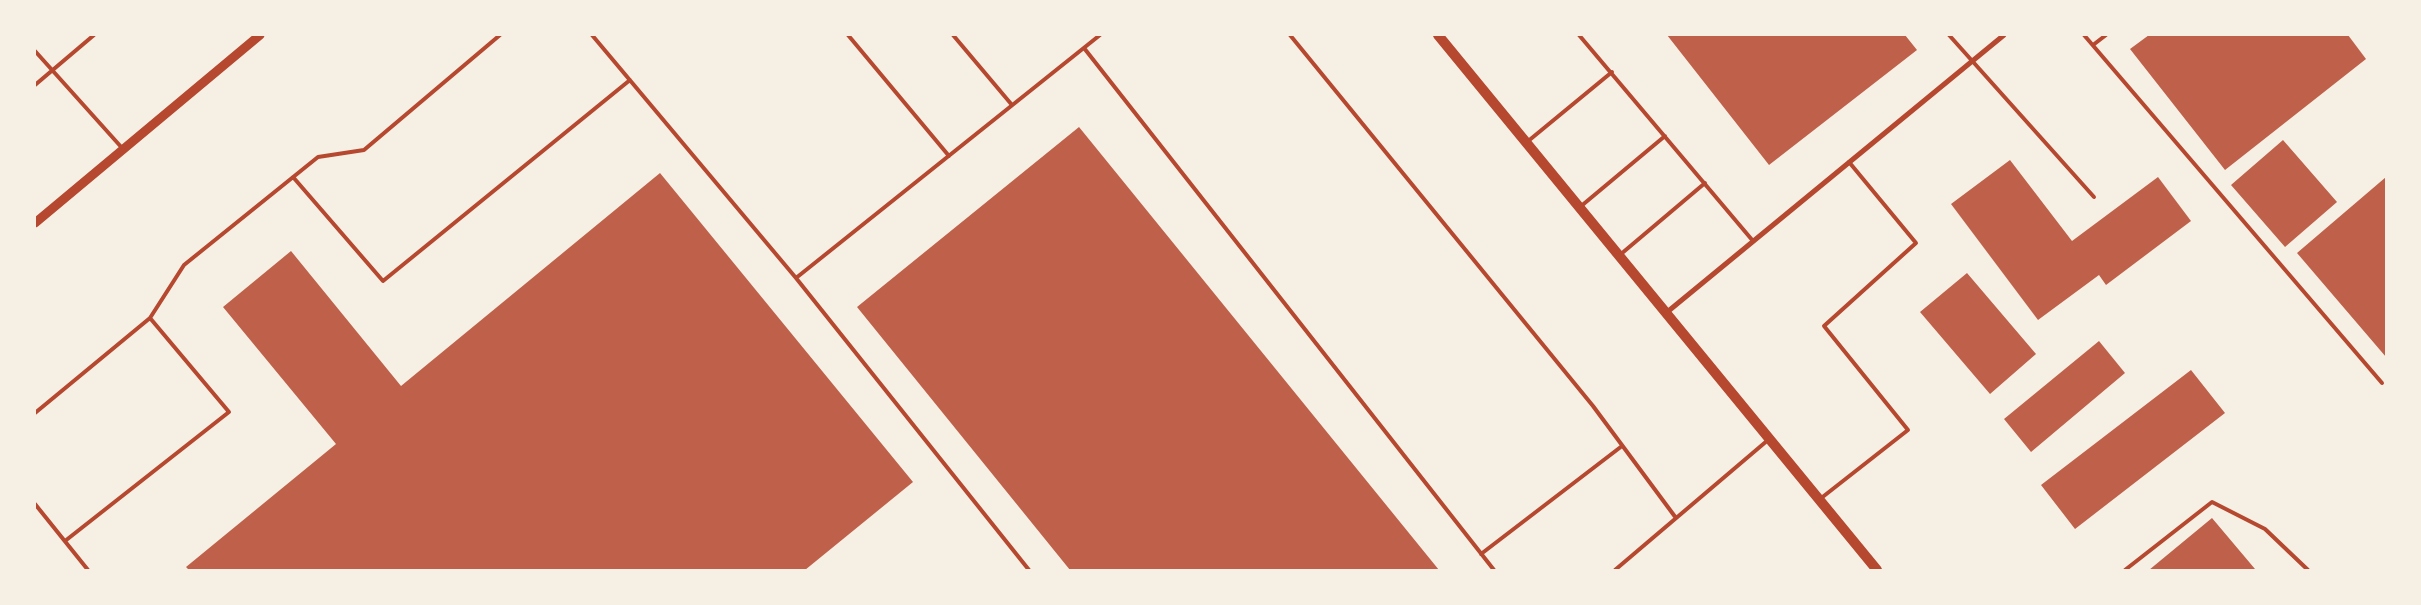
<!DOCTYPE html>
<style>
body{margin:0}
#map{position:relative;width:2421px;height:605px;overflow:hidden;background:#f6efe4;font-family:"DejaVu Sans",sans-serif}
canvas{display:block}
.frame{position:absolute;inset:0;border:36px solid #f6efe4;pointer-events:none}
</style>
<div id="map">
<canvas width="2421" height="605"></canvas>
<div class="frame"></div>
</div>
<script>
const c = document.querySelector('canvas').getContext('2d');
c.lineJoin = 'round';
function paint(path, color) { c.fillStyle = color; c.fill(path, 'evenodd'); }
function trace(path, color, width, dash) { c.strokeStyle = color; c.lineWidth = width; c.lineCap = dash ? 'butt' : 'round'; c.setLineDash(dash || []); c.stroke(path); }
const building = new Path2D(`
 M1667,35H1905L1917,50L1769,165Z
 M2149,35H2348L2366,59L2225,170L2130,49Z
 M1079,127L1439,570H1070L857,307Z
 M2283,140L2337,202L2285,247L2231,185Z
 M2010,160L2072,241L2158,177L2191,221L2106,285L2099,275L2038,320L1951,204Z
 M660,173L913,482L805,570H189L186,567L336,444L223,307L291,251L401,386Z
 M2386,177V357L2297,253Z
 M1967,273L2036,354L1990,394L1920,312Z
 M2099,341L2125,373L2031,452L2004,419Z
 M2191,370L2225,413L2075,529L2041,485Z
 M2212,518L2255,569L2149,570Z`);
const service = new Path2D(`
 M592,35L796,278L1029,570
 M848,35L949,156
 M953,35L1012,105
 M1290,35L1593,406L1676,518
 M1579,35L1753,241
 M1949,35L2094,197
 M2084,35L2382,383
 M2093,45L2106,35
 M1084,48L1494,570
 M35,51L123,149
 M35,85L94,35
 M1527,142L1612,72
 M293,177L383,281L630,80
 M1580,207L1665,136
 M1621,254L1705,183
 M796,278L1100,35
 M35,413L150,318L184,265L318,157L364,150L500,35
 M1820,499L1908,430L1824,326L1916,243L1849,162
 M35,504L88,570
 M65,541L229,412L150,318
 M1481,554L1622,446
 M1615,570L1768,440
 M2125,570L2212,502L2265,529L2308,570`);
const minor = new Path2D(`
 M1666,313L2004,35`);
const tertiary = new Path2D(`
 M35,223L260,35`);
const secondary = new Path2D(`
 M1438,35L1877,570`);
paint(building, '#bf614a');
trace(service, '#b5482f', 4);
trace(minor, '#b5482f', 5);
trace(tertiary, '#b5482f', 9);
trace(secondary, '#b5482f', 10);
</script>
